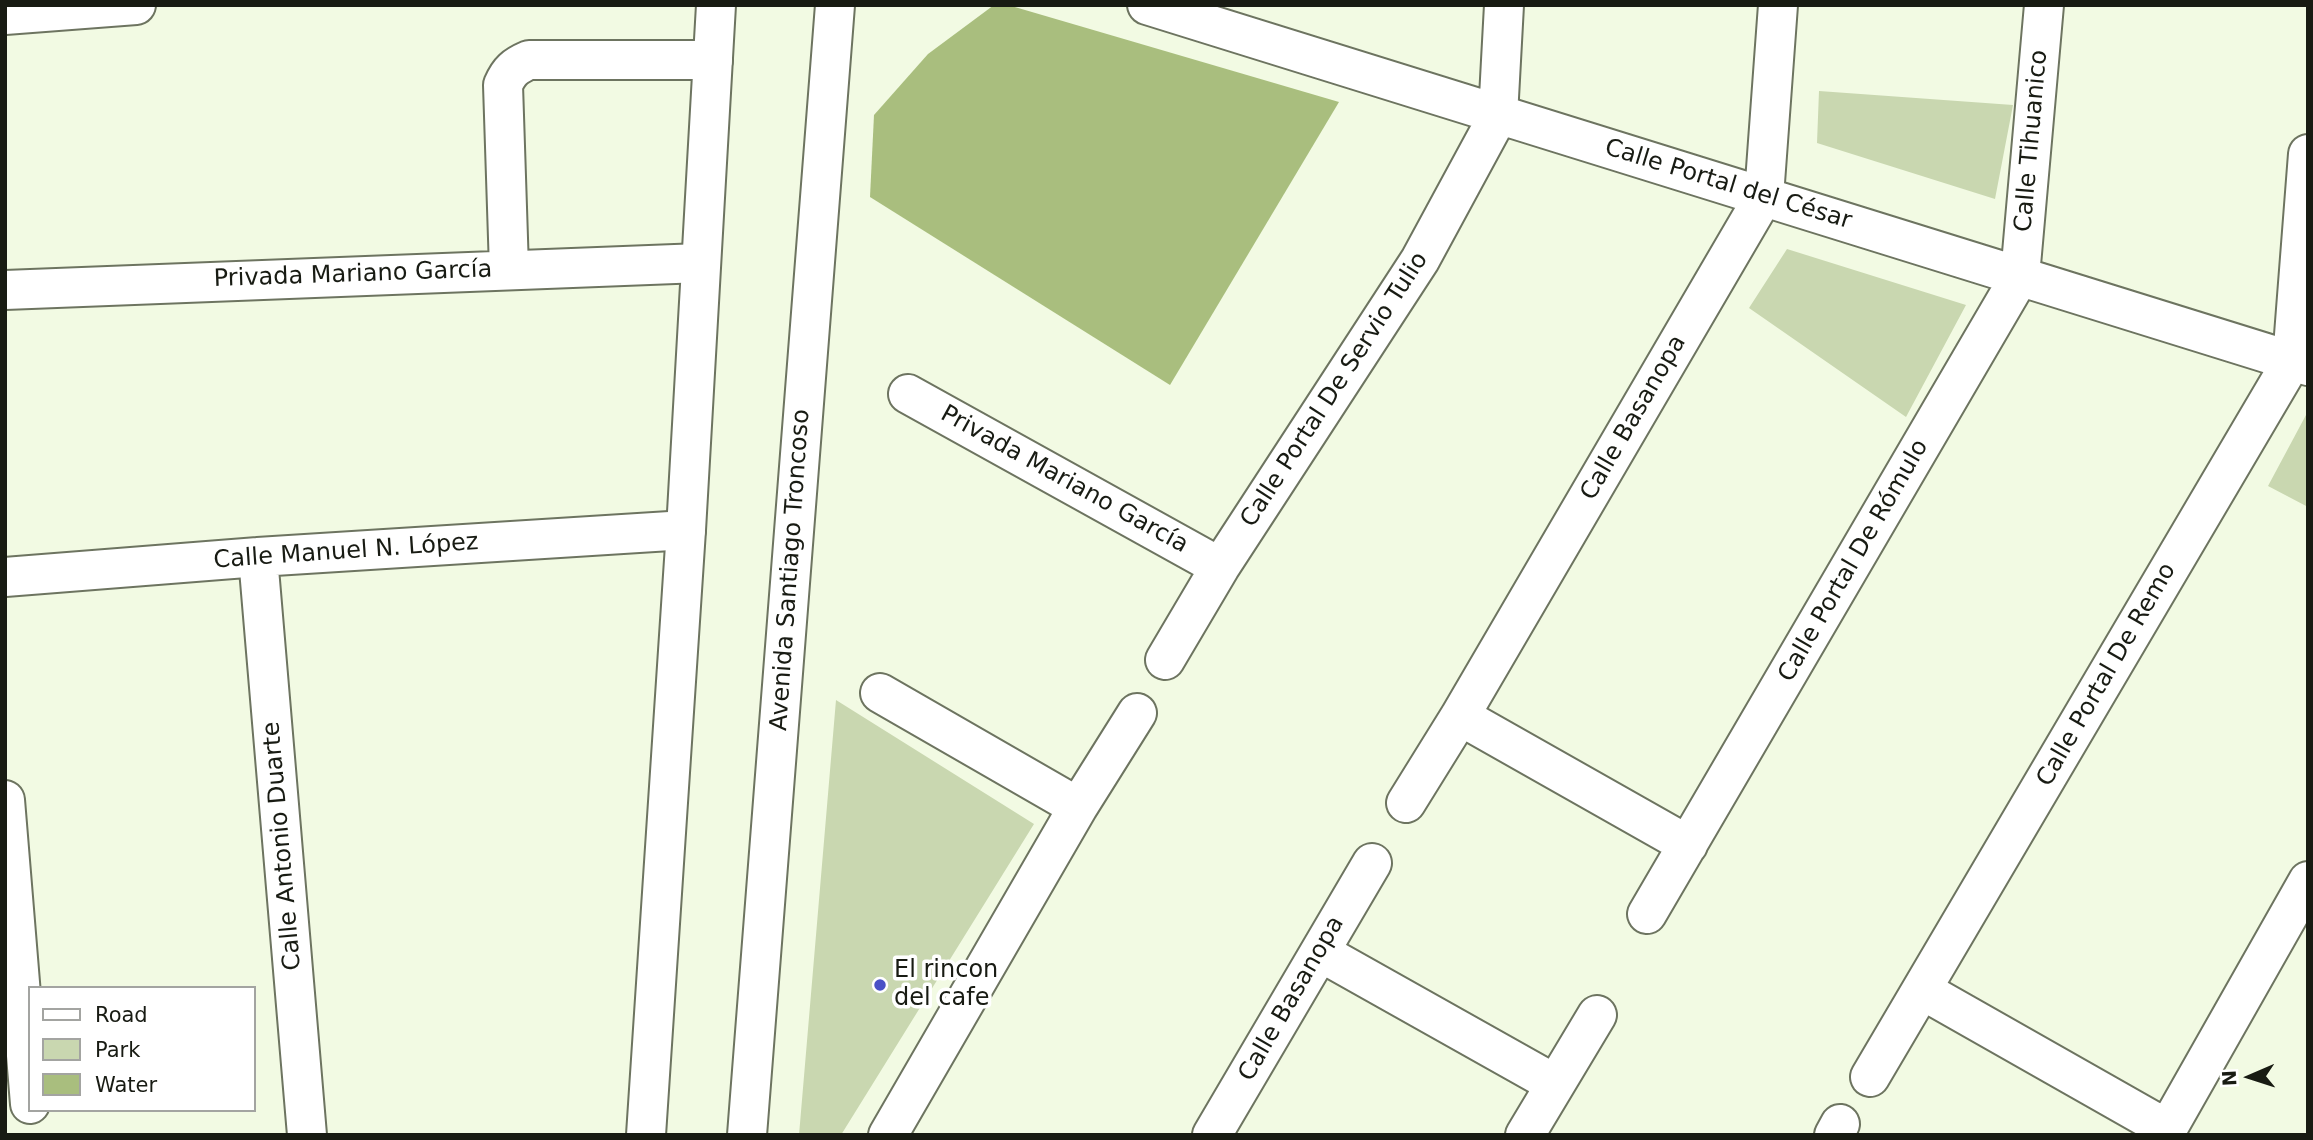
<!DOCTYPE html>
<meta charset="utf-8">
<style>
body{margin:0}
#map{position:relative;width:2313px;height:1140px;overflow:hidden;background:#f2fae3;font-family:"DejaVu Sans",sans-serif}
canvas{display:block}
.frame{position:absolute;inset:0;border:7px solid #181b13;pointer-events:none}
.legend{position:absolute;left:28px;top:986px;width:228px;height:126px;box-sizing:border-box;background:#fff;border:2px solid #a3a4a1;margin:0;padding:9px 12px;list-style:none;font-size:21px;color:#181b13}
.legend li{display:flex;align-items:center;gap:14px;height:35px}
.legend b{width:35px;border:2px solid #a3a4a1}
.north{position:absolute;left:2215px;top:1042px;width:70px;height:70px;-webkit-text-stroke:5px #fff;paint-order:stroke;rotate:267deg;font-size:19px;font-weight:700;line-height:28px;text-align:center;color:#181b13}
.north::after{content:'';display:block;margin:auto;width:24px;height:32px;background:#181b13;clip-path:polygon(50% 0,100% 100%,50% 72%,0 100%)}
</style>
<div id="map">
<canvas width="2313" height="1140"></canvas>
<div class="frame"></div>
<ul class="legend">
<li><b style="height:9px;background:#fff"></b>Road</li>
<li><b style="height:19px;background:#c9d7b0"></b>Park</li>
<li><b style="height:19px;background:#a9be7e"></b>Water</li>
</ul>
<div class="north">N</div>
</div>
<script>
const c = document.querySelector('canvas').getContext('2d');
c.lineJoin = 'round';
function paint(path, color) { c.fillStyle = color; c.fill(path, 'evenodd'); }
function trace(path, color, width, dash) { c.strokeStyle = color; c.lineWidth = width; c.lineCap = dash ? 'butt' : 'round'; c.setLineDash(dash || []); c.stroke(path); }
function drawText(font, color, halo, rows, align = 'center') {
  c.font = font + ' "DejaVu Sans",sans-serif'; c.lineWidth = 7; c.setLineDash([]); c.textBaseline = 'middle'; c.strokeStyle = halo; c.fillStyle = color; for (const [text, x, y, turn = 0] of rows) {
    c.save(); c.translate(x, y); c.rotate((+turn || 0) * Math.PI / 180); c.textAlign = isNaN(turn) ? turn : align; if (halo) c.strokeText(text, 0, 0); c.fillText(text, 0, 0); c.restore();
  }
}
const green = new Path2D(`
 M1819,91L2013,105L1995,199L1817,143Z
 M1787,249L1966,305L1906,417L1749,308Z
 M2306,415L2308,416V507L2268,486Z
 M836,700L1034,824L841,1135H799Z`);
const water = new Path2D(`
 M994,5H1008L1339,102L1170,385L870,197L874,115L928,54Z`);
const minor = new Path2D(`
 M1147,5L2308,366
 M5,15L136,5
 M509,269L503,85C509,71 515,66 529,60H713
 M5,290L701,263
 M908,394L1220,567
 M258,557L307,1135
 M5,577L258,557L686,530
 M1165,660L1220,567L1420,260L1498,116L1504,5
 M880,693L1078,807
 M1460,716L1688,845
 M5,800L30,1104
 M1406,803L1460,716L1764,196L1778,5
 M1647,914L2020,276L2044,5
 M1320,952L1555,1084
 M1922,990L2167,1129
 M1870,1077L2292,361L2308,154
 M888,1135L1078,807L1137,713
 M1212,1135L1372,863
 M1525,1135L1597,1015
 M1834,1135L1840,1124
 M2164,1135L2308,881`);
const major = new Path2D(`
 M646,1135L686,530L716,5
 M747,1135L835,5`);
const markers = [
 [880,985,7,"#4951c6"]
];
const streetNames = [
 ["Calle Tihuanico",2032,141,-85],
 ["Calle Portal del César",1728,185,17],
 ["Privada Mariano García",353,275,-2],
 ["Calle Portal De Servio Tulio",1335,390,-57],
 ["Calle Basanopa",1634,418,-60],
 ["Privada Mariano García",1064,480,29],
 ["Calle Manuel N. López",346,552,-4],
 ["Calle Portal De Rómulo",1854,561,-60],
 ["Avenida Santiago Troncoso",791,570,-86],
 ["Calle Portal De Remo",2107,675,-60],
 ["Calle Antonio Duarte",283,846,-95],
 ["Calle Basanopa",1292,999,-60]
];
const poiNames = [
 ["El rincon",894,971],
 ["del cafe",894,999]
];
paint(green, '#c9d7b0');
paint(water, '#a9be7e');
trace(minor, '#6d7460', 42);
trace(major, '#6d7460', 42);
trace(minor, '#fff', 38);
trace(major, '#fff', 38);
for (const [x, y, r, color] of markers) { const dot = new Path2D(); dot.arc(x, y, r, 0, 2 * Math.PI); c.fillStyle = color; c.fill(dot); trace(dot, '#fff', 2.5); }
drawText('24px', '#181b13', '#fff', streetNames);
drawText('24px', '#181b13', '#fff', poiNames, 'left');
</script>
